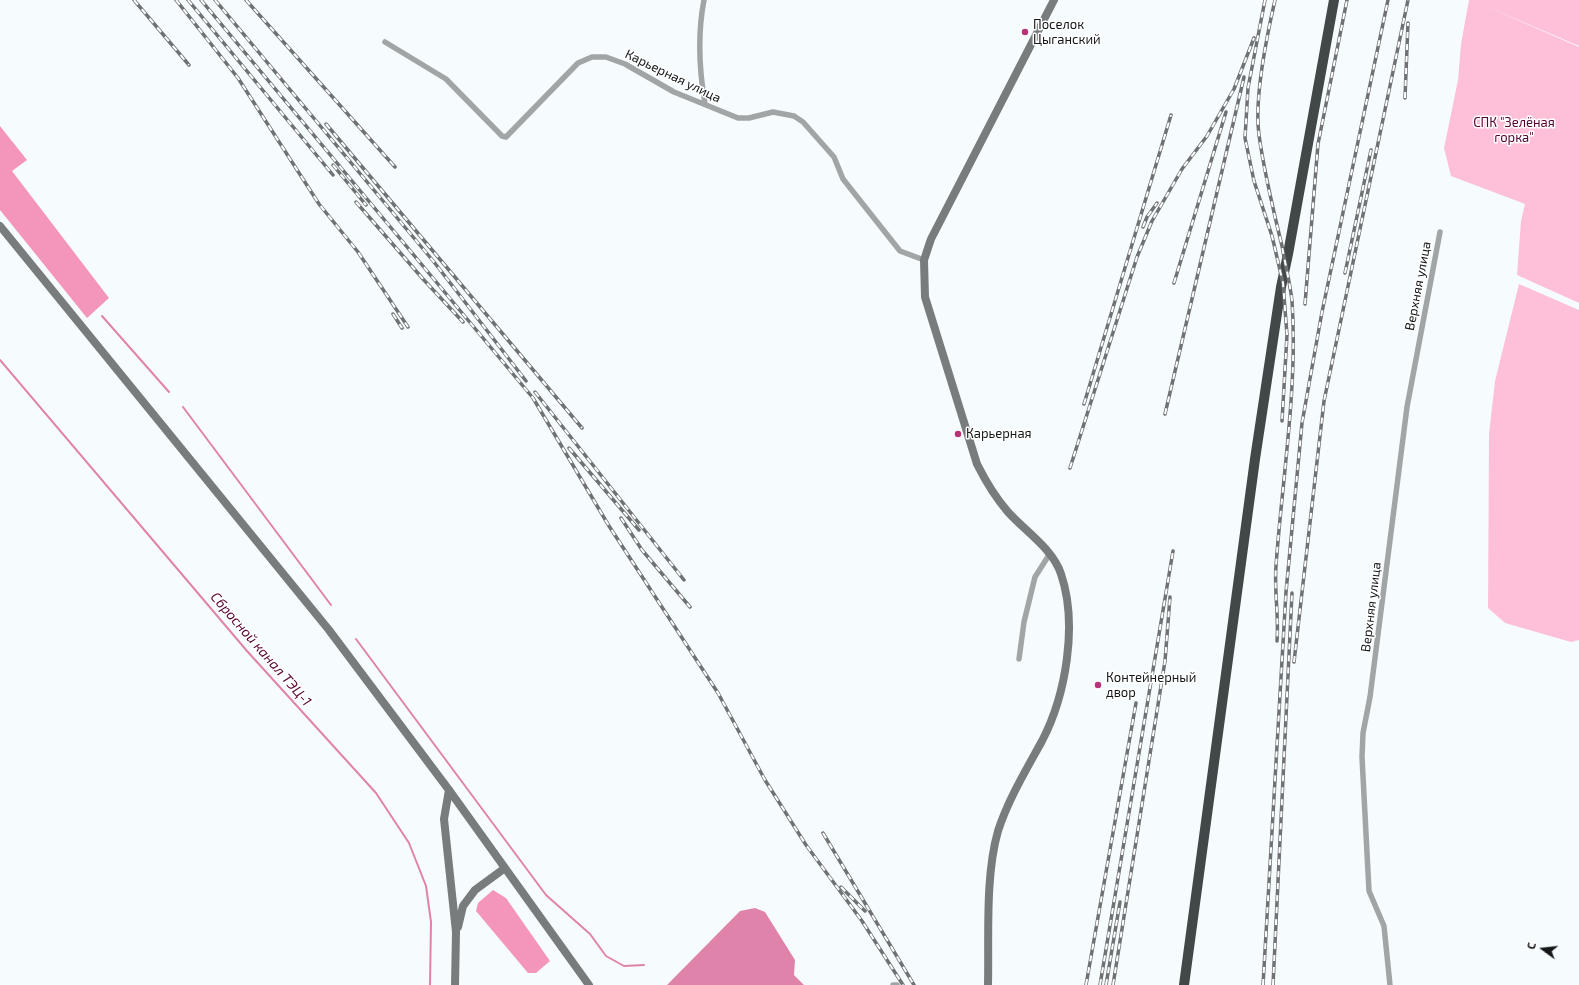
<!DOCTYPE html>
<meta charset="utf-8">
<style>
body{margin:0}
#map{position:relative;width:1579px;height:985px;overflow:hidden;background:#f6fcfe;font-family:"Exo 2",sans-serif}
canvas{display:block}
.north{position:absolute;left:1523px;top:929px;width:40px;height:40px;-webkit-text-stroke:3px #fff;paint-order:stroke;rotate:285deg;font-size:11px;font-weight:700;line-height:16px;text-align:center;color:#141617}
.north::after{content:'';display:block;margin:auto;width:14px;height:18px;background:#141617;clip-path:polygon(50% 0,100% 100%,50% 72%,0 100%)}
</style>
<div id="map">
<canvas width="1579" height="985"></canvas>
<div class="north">С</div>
</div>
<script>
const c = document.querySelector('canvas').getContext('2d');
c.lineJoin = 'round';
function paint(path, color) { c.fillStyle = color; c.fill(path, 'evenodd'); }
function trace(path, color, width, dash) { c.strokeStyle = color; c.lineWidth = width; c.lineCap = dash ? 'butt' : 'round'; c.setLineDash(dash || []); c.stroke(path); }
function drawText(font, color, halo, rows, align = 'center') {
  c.font = font + ' "Exo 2",sans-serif'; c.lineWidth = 3; c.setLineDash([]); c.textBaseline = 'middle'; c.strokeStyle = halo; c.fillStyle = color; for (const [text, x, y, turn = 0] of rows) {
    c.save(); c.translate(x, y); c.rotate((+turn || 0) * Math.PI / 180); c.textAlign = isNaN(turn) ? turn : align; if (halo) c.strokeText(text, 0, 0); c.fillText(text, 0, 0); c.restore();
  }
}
const green = new Path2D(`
 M1469,0H1579V46L1481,4L1579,47V303L1517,275L1521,221L1525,204L1451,176L1444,148L1458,80L1461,44Z
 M1519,284L1579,310V640L1571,642L1505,623L1488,608L1489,434L1495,381Z`);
const forest = new Path2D(`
 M0,126L27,160L12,171L109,298L87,318L0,210Z
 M493,890L506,898L550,961L536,973H528L476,911L478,903Z`);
const water = new Path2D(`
 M755,908L765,912L795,960L794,975L804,985H667L740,911Z`);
const stream = new Path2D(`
 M102,316L169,392
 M0,360L247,651L376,793L409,843L426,886L431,922L430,985
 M183,407L331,605
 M356,639L546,895L590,934L606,956L624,966L644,965`);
const street = new Path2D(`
 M704,0C697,36 699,69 705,104
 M385,42L446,79L502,136L506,137L578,63L592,57H606L625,64L674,92L738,118H749L773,112L794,116L803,122L834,157L843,179L900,251L924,260
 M1019,659L1024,622L1035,577L1049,555
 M893,985H897
 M1390,985L1384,926L1369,891L1362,757L1363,733L1370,697L1407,407L1440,232`);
const secondary = new Path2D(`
 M0,226L329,630L449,790L589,985
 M449,790L444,819L456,932L455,985
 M458,927L463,906L475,890L505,868
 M988,985C989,938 985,876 998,831C1008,800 1026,770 1042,741C1066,695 1078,624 1061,574C1053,549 1025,531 1008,512C995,497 986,482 977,464L925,297L924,260L931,239L1054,0`);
const highway = new Path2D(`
 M1184,985L1255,459L1281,287L1288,254L1334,0`);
const rail = new Path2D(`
 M134,0L189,65
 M176,0L238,78L319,204L358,252L408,327
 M188,0L333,175
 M201,0L533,398L609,526L718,693L765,780L806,845L862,921L903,985
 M215,0L434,262L526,381
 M246,0L395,167
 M1265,0L1248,88L1245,138L1254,181L1272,236L1283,283L1287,335L1282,421
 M1275,0C1267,35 1254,99 1259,135C1264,172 1273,209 1282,246C1285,264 1290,282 1292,301C1298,386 1282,480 1276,566C1274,591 1279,616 1277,641
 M1405,98L1408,23
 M326,124L582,428
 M333,165L366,205
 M356,202L423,279L463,322
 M1143,227L1147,217L1157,203
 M1345,273L1371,150
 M1174,283L1226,112
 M1305,304L1318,144L1347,0
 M393,314L402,328
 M535,392L684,580
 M1084,404L1171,115
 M1165,414L1244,77
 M569,448L639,530
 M1070,468L1137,257L1152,221L1182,169L1207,136L1234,89L1254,38
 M621,518L642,550L690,607
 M1294,662L1324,401L1408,0
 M823,833L914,985
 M841,887L865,911
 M1086,985L1136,703
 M1100,985L1173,551
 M1106,985L1120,902
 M1113,985L1165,661L1170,597
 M1263,985L1286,592L1302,423L1322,312L1388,0
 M1273,985L1292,593`);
const markers = [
 [1025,32,4,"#b93377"],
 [958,434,4,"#b93377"],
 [1098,685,4,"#b93377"]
];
const poiNames = [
 ["Поселок",1033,25],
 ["Цыганский",1033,40],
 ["Карьерная",966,434],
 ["Контейнерный",1106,678],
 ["двор",1106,693]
];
const streetNames = [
 ["Карьерная улица",673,76,26],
 ["Верхняя улица",1418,286,-79],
 ["Верхняя улица",1371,607,-83]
];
const parkNames = [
 ["СПК \"Зелёная",1514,123],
 ["горка\"",1514,138]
];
const waterNames = [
 ["Сбросной канал ТЭЦ-1",261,649,49]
];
paint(green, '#fec0d8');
paint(forest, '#f495bc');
paint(water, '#e083aa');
trace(stream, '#e083aa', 2);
trace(street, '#a2a5a6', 5.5);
trace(secondary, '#787c7d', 8);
trace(highway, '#424748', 10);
trace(rail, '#6f7274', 3.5);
trace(rail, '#fff', 2, [6]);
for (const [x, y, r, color] of markers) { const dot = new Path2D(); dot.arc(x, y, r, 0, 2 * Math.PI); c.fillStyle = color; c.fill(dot); trace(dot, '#fff', 1.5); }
drawText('13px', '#141617', '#fff', poiNames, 'left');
drawText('13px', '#141617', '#fff', streetNames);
drawText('13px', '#570132', '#fff', parkNames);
drawText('italic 14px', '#570232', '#fff', waterNames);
</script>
